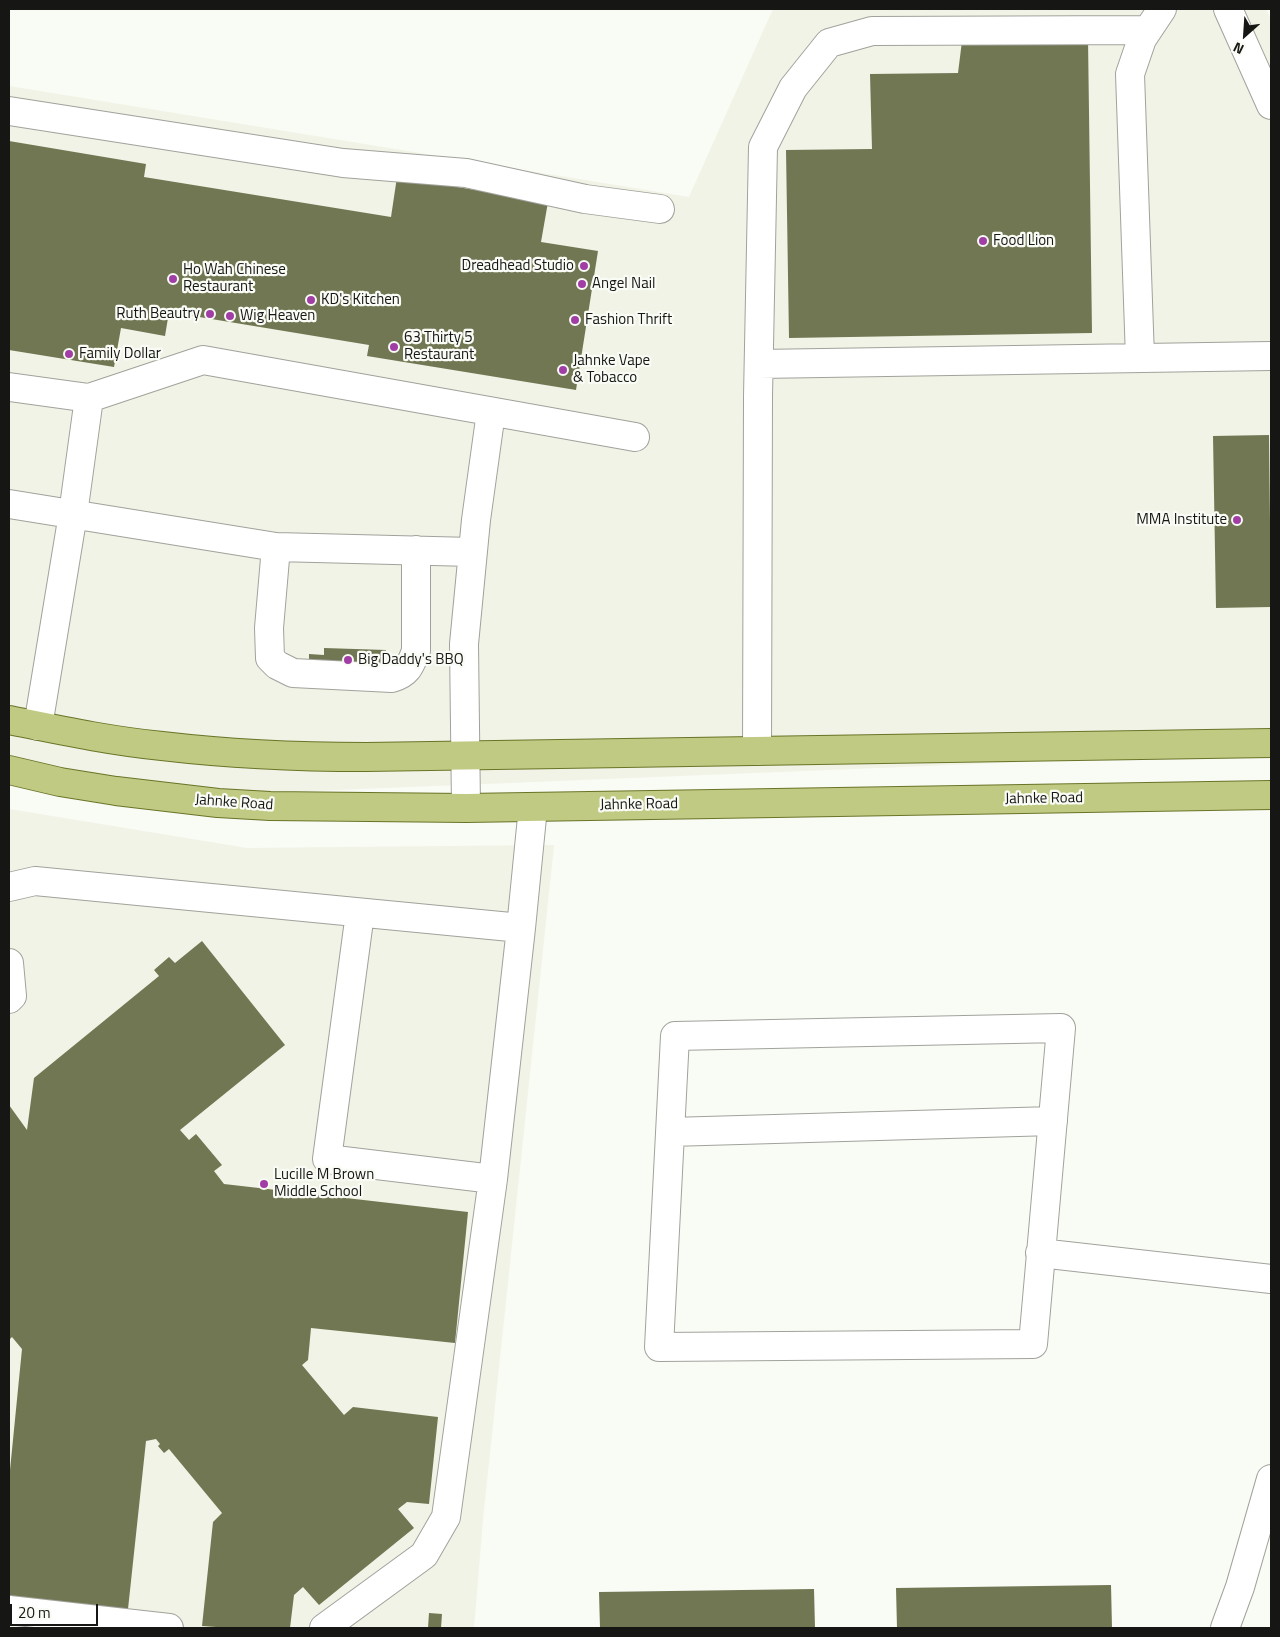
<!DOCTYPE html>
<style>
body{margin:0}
#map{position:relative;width:1280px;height:1637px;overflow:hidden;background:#f9fbf5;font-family:"Titillium Web",sans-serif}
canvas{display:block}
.frame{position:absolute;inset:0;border:10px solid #161614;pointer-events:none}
.north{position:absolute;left:1220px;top:10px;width:50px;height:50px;-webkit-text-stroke:4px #f9fbf5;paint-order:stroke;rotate:206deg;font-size:14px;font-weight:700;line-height:20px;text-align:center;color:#161614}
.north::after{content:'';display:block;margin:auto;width:18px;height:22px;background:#161614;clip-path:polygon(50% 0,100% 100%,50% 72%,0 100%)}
.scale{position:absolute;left:10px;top:1604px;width:88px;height:22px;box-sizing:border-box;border:2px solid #161614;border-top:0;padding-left:6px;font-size:15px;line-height:18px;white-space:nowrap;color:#161614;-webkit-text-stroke:4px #f9fbf5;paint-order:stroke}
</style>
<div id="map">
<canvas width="1280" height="1637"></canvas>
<div class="frame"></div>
<div class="north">N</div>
<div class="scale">20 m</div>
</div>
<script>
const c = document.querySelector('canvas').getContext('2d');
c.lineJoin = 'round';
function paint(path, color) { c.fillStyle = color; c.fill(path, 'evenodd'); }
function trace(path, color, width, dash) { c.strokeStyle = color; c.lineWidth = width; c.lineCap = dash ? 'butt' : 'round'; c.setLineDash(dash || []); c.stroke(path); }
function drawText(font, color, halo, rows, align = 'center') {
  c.font = font + ' "Titillium Web",sans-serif'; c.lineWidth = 4.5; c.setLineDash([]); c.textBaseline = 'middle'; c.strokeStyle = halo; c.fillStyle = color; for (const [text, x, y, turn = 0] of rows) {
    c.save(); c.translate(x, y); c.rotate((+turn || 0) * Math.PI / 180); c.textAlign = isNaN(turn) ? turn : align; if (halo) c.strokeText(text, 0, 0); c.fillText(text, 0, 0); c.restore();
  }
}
const built = new Path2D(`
 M773,9H1266L1271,20V752L261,793L9,773V86L689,197Z
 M9,809L247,848L554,845L483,1519L474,1628H9Z`);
const building = new Path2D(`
 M1088,39L1092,333L789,338L786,150L872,149L870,74L958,73L962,41Z
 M9,141L146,164L144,177L391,217L397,177L548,202L541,242L598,251L576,390L367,356L369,345L169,312L165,336L121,328L114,367L9,350Z
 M1269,435L1271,607L1216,608L1213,436Z
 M324,648L386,650V668L309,666V654L324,655Z
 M202,941L285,1045L180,1130L189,1140L196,1134L222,1165L214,1171L224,1184L468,1212L455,1343L311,1328L308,1360L302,1365L344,1415L353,1407L438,1417L429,1504L407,1502L398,1509L414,1528L319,1605L303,1587L294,1595L290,1628H230L202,1626L213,1522L222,1513L169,1449L164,1453L158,1446L160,1444L156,1439L146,1441L128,1609L9,1596V1480L22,1349L12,1337L9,1340V1105L27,1130L34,1078L159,976L154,970L169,957L175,963Z
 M1111,1585L1112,1628H897L896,1588Z
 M814,1589L815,1628H600L599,1592Z
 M429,1613L442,1614L441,1628H428Z`);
const minor = new Path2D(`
 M1228,9L1271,105
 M9,111L343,163L466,173L585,199L660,209
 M1140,358L1130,74L1142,39L1162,9
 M759,364L1271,356
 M9,387L89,398L73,514L38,726
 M89,398L203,360L635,437
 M9,504L276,547L472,552
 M276,547L269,628L270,658L277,665L293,673L392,678C408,673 410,666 416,651V550
 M757,751L758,396L763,147L793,88L829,43L872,31L1148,30
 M466,808L464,644L476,520L491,412
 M9,887L35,881L521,928L533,807
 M360,913L327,1159L493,1179L521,928
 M9,963L12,996L9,999
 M1061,1028L1033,1344L659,1347L675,1036Z
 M670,1132L1053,1121
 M1040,1253L1271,1279
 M9,1610L169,1628
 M324,1628L424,1555L446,1517L493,1179
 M1225,1628L1240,1587L1271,1479`);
const major = new Path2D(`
 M9,720C59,730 111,741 162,746C230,754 298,757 366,757L1271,743
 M9,770L60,782L116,791L218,803L270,806L466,808L1271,795`);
const markers = [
 [983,241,5,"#a13ea5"],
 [584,266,5,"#a13ea5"],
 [173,279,5,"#a13ea5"],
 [582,284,5,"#a13ea5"],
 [311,300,5,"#a13ea5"],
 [210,314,5,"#a13ea5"],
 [230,316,5,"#a13ea5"],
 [575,320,5,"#a13ea5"],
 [394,347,5,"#a13ea5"],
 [69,354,5,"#a13ea5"],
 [563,370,5,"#a13ea5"],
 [1237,520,5,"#a13ea5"],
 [348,660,5,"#a13ea5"],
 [264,1184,5,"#a13ea5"]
];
const poiNames = [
 ["Food Lion",993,241],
 ["Dreadhead Studio",574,266,"right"],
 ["Ho Wah Chinese",183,270],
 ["Restaurant",183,287],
 ["Angel Nail",592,284],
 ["KD's Kitchen",321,300],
 ["Ruth Beautry",200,314,"right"],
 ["Wig Heaven",240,316],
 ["Fashion Thrift",585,320],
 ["63 Thirty 5",404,338],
 ["Restaurant",404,355],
 ["Family Dollar",79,354],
 ["Jahnke Vape",573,361],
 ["& Tobacco",573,378],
 ["MMA Institute",1227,520,"right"],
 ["Big Daddy's BBQ",358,660],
 ["Lucille M Brown",274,1175],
 ["Middle School",274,1192]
];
const streetNames = [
 ["Jahnke Road",1044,799,-1],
 ["Jahnke Road",234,803,4],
 ["Jahnke Road",639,805,-1]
];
paint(built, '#f0f3e5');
paint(building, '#717753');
trace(minor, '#a1a29c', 30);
trace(major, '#6a7427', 30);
trace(minor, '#fff', 28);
trace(major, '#c1ca83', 28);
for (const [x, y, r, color] of markers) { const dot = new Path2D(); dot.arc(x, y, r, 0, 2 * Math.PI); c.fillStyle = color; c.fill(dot); trace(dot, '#f9fbf5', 2); }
drawText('15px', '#161614', '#f9fbf5', poiNames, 'left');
drawText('15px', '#161614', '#f9fbf5', streetNames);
</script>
